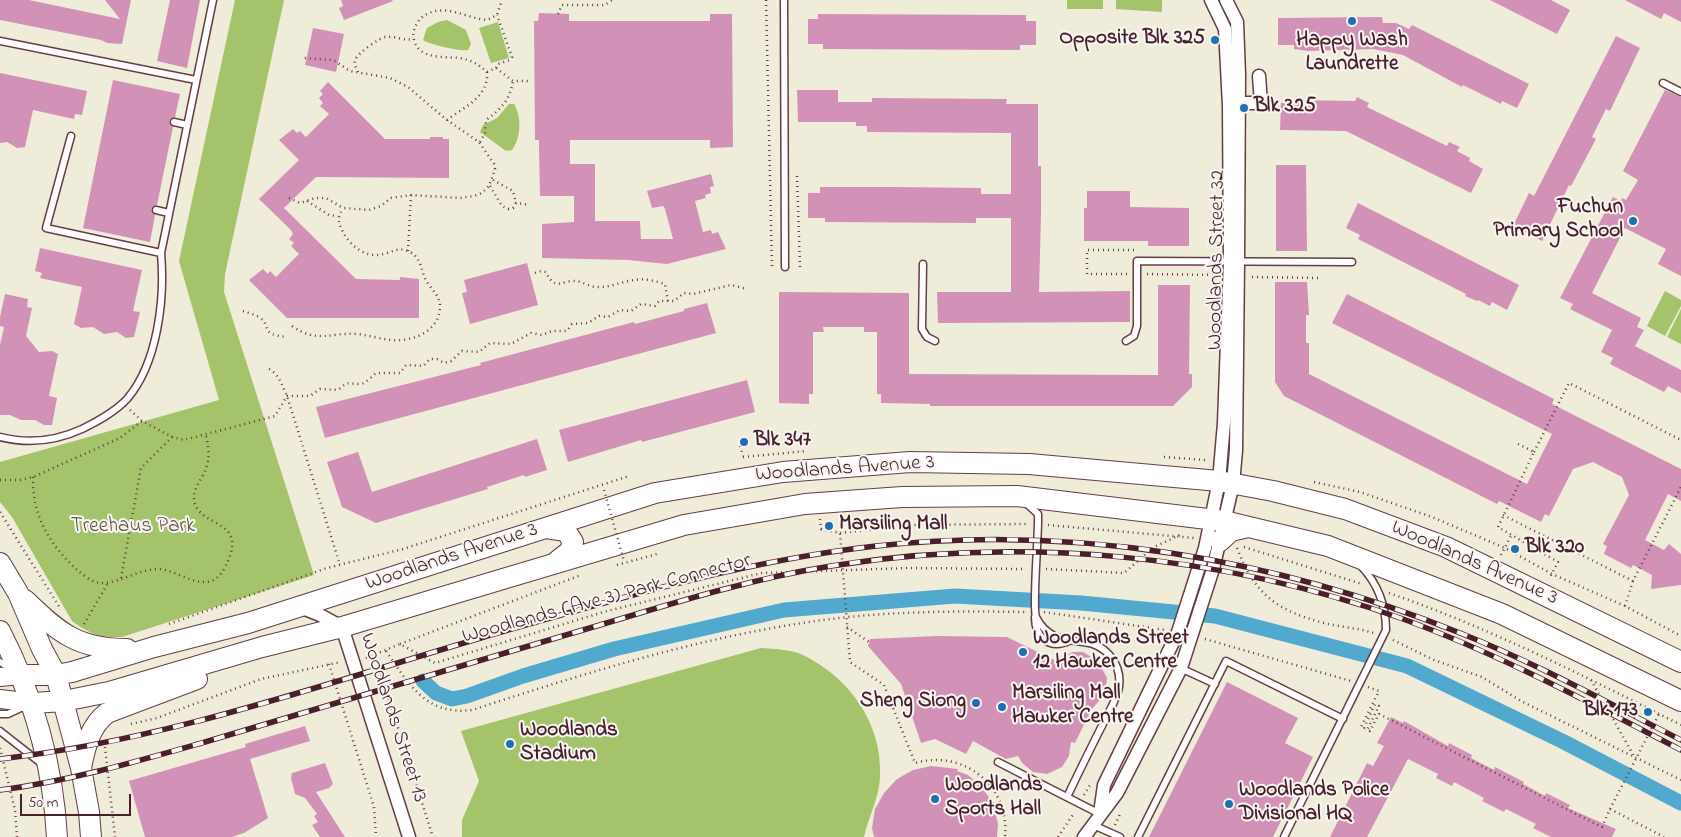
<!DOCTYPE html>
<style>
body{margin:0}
#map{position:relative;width:1681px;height:837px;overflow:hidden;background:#f0ecda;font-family:"Indie Flower",sans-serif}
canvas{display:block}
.scale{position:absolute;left:20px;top:794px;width:111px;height:22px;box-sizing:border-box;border:2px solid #4a1f2b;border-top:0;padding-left:6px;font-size:15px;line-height:18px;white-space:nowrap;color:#4a1f2b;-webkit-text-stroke:4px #f6f6f2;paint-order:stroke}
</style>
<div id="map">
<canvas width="1681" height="837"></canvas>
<div class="scale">50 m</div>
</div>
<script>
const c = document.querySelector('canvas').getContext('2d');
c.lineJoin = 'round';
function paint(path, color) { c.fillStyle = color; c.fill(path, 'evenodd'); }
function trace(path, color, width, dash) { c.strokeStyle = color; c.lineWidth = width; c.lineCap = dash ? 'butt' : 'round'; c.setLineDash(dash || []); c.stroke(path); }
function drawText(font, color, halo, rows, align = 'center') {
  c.font = font + ' "Indie Flower",sans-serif'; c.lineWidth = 4; c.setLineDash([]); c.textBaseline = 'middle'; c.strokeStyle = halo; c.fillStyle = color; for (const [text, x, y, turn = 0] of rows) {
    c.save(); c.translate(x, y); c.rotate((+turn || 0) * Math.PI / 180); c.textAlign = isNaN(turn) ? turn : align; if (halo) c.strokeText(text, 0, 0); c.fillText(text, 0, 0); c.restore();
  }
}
const green = new Path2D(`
 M235,0H284L225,274L224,292L314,575L122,637C101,638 89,634 72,621L12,517L0,502V462L219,400L179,261Z
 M1067,0H1103V9H1067Z
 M1116,0H1162V12L1116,9Z
 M447,20L466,30L471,44L468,50C463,52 427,44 423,40L427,28L438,22Z
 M498,22L509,58L491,63L479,28Z
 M509,104H514C522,117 521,138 512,150L506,151L480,132L483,125L497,118Z
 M1665,291L1681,300V306L1665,336L1647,326Z
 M1681,309V344L1667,337Z
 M761,648C773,649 791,649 803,655C850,678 883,724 880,778C879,798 868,818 864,837H462V820L479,781L461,731Z`);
const canal = new Path2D(`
 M423,681L436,693L452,699L467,696L523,676L614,649L784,610L955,596L1081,603L1215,616L1407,666L1564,742L1681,803`);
const building = new Path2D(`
 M0,0H29L120,19L105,0H131L122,44L107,43L101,40L0,20Z
 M170,0H200L187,68L157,61Z
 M341,0H392L393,1L344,20L339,8L343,6Z
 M1490,0H1551L1570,10L1557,34Z
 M1625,0H1681V22L1664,13L1661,19Z
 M539,13L569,14V21H710V14H732L733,147L710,148V140H570V164H595V221H640L641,239H673L665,209L663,206L652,208L647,191L711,174L714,186L710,187L711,193L705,195L706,198L695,201L703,232L711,230L712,234L718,232L726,249L667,264L628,260L542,258V224L574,222V196H540L539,148V140H535L534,21H538Z
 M818,14L1026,15V21H1036V45H1020V50L823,49V44H808V19H818Z
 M1382,17L1383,23H1396L1409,29L1412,25L1529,84L1517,108L1502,101L1501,104L1463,85L1462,87L1403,55L1373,49L1309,51L1294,49V45H1278V18Z
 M313,28L344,34L336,72L305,65Z
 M1616,36L1640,48L1610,111L1606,109L1592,137L1596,139L1571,186L1569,185L1542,241L1513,226L1529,193L1534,196Z
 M0,73L87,91L82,115L75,114L74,119L33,110L25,147L17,148L7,142L0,143Z
 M113,80L180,94L175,117L169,121L173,127L157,205L151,209L155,215L150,242L83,228Z
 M328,82L385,139H430V137H443V139H449V178L316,177L284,208L356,279L400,280V277L419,279V318H287L249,280L263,269L268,274L270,271L276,277L299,254L291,246L294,243L289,239L293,234L291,230L259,199L299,160L279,140L293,129L297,133L300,131L306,137L329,114L320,106L323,103L319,98L323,94L320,91Z
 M797,90H838V102H872V98L1007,99L1006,104H1038V166H1041V214L1039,292L1130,291V322L938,323L937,292H1011V218H976V223L825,222V218H808V193H820V187H895L981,188V194H1011V133L867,132V126H856V122H798Z
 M1665,90L1681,97V276L1658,264L1666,249L1625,228L1592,293L1641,318L1637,327L1644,330L1635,346L1681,370V393L1668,386L1664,392L1610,364L1613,358L1601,352L1612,330L1570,309L1573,304L1560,298L1613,197L1621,201L1622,198L1626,200L1638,180L1623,171Z
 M1357,97L1369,103L1367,107L1447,146L1449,142L1460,147L1457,151L1470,158L1469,161L1483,169L1471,193L1346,131L1280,130L1281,103H1298V100L1355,101Z
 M1276,165H1306L1307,251H1276Z
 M1087,191H1130V207L1189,208V246H1148V241H1084V208H1087Z
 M1358,203L1519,285L1507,310L1492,302L1490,306L1478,300L1477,301L1465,296L1466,294L1358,239L1360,235L1346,228Z
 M40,248L142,270L133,311L140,312L134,337L126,338L117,332L104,334L93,327L81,328L74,324L82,287L40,278L42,273L35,271Z
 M527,263L538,305L470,324L462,293L467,292L464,280Z
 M1275,282H1307L1309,315H1306V343H1309V374L1527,484L1552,434L1332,323L1347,294L1554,399L1552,404L1681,469V501L1668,494L1645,540L1664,550L1669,544L1681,554V585L1651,589L1652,575L1633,565L1631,568L1604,554L1607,546L1603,544L1629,495L1622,477L1593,462L1573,469L1549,516L1545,514L1541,522L1499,501L1497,504L1284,396L1275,382Z
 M1158,285H1190L1189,374H1192V387L1173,406H930V404L881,403V394H877V332H864V327H823L824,332H813V394H809V404L779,403V292L909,293V374L1158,375Z
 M5,294L28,299L27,307L32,308L26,336L39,352L52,351L58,354L49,396L57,398L52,425H44L35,420H21L10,415H0V345L4,327L0,326V317Z
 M707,303L716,333L325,438L316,407L481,365L480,363L634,322L635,324L684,311V309Z
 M747,380L755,412L642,442L641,440L568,462L559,430Z
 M537,439L547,470L525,477L524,475L487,487L488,489L376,523L342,507L327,462L358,452L372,492Z
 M937,636L1007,637L1054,660L1073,652H1083L1098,661L1107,678L1105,694L1091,710L1075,743L1071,742L1069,756L1062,767L1047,774L1033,772L1022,763L1018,756L1006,759L973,741L966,754L935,739L921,743L901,684L868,646L870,639Z
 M1227,682L1298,718L1285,743L1313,757L1273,837H1149Z
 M1391,717L1403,723L1404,721L1448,746L1449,743L1472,755L1471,758L1494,770L1495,767L1524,782L1523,784L1545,796L1546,793L1570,805L1568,808L1616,829L1612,837H1551L1533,828L1536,824L1506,809L1504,812L1482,801L1484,798L1454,782L1452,786L1436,778L1438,774L1408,759L1367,837H1330L1367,763L1373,766L1384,746L1377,743Z
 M305,726L310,741L250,759L268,818L244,833L232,837H145L129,781L246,747L245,744Z
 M325,763L333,784L329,788L316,792L345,837H320L312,825L318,822L314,816L317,814L305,798L295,794L291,778L292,773Z
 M931,766L958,769L957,771L968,775L982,787L993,804L998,824L997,837H874L872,828L875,809L884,793L897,779L913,770Z`);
const path = new Path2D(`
 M766,0L772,267
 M558,14L562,5H605L612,0
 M496,68L498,64L510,60L512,57L497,15
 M358,72C356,68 354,64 355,60C357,54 380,37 386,37C396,36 403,41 413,39
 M487,72L496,68L513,81H530
 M447,120C464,107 489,97 487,72C480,66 474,61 464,59C448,55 420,62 414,40C412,33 415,25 420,19C441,0 464,18 487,20L497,15L502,0
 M480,142L485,133L486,120C501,109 510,100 513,81
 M797,176L800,267
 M493,180L513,191L516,203
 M490,186L502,206L508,209L513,208L516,203L530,205
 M289,198L300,203L315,198H326L343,208L369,210L381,206L391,198L411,195L460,198L474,196L482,193L489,186L495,169L494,164L479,142L447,120L408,87L390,78L350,71L333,60L303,58
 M307,201L329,215L338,216
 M408,251L411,195
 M535,273L541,271L546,272C555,292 562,280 575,281C582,281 589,287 597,287C610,288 622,281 635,280C645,278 655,281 665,284L668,302
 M1127,274H1087V250H1135
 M1147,274L1217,275
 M1252,277L1320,278
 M243,311C248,313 254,314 259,317C273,327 258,334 287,337
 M292,326C318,344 329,332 357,334C369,335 380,339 391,340C413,342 441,331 440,305C439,295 432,290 427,282C420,271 423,258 408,251C398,247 393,252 383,254C367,259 350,246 343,232C338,222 337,218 343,208
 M269,369C280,375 282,386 287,396L340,565
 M130,410L142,421L172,437L184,440L275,416L287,396H310L320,389L338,390C349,380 347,384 359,384C366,384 371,377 376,373H400L406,365L423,366L430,359H437L444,363L451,361L462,351L479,352L490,343L511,344L531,333L542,335L552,331H567L572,324L588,323L599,316L608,317L620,310L631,311L641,304L655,306L659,301H674L684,293L693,294L731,285L747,289
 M1518,444L1534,452L1498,527L1558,562L1549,579
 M740,446L743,456
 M1534,452L1569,383L1681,440
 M743,457L807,451
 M1164,457L1206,460V457
 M33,477C32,514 48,542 74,567C82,574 92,584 104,583C122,582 139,569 159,569C180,570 208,598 224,569C251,519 204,529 195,504C190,489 204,479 207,465C210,456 208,445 206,435
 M0,480H20L33,477L120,438L142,421
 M1314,482L1360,492L1432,517L1505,548L1552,574L1625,606L1681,636
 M0,512L60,608
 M1503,515L1633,581L1681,487
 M820,519L821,529L840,533L850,662L884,685L915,763C964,749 1010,786 1005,837
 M1048,525L1194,538
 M840,533L910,525L1028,524
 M1244,547L1362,584
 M1237,548C1255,594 1275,610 1324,623C1340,627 1358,628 1374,633
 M1501,555L1512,534
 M617,565L657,554
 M1046,569L1124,573L1154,547L1182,534
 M121,578L141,468L172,437
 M1389,593C1490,628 1586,677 1681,725
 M1625,606L1633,581
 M1044,612L1165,630
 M84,624L108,583
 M169,624L327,568L403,549L629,476
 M847,627L869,642
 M1205,639L1351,681
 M1393,640L1434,660L1482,677L1521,701L1681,780
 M400,644L581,575
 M386,651C409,684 426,716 472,710C595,670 719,631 848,617C907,611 966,611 1026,612
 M375,656L433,837
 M366,658L400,644L435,663L607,611L762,573L909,568L1025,569
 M329,664L374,807L376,837
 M1591,680L1635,758
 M1368,687L1379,691L1361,727L1364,728L1375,704L1379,706L1367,730L1370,731L1379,714L1602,827L1610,809L1664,837
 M131,724L157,718L261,679L341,662
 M105,747L115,837
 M0,748L15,810L17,837
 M1084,795L1090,785
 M1610,809L1659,714
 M1115,825L1121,812
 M1058,837L1074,813`);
const lane = new Path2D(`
 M784,0L785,267
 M0,41L196,80
 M1663,83L1681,92
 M174,122L187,125
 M71,136L46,228L161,253
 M156,210L169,213
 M923,264L922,329L927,337L935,341
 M1126,341L1134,336L1137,326V261L1352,262
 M0,437C28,444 56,441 82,429C98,421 115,412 127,399C158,363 165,298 161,253L213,0
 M1026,503L1038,514C1039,532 1032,607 1036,617C1046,637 1062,640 1083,642C1106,644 1122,664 1119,687C1117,699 1109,711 1104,722C1091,747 1079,772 1067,797
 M1035,617C1035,637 1049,650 1069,641
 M1165,661L1215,684
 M0,662L12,669
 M0,714H8L25,706
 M0,731L42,764
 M998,762L1100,814
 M1093,825L1120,837
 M1138,837L1226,661L1343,719
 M1284,837L1386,630C1386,606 1378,584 1361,566`);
const street = new Path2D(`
 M1239,103H1261L1259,76
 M300,607L320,615L342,627L409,837
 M1100,813L1104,785L1178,632L1205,548L1219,481L1224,423L1230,261L1229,106L1225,29L1211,0
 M1084,837L1117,793L1181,668L1213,569L1233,484L1236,450L1238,261L1239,75L1237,22L1226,0`);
const secondary = new Path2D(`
 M0,677L21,675
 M0,699L33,703`);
const primary = new Path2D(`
 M546,528L566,531L573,542L570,551L556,562
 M1220,541L1231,531L1248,527
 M0,563L18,593L42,649L56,675L81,768L89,812L91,837
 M25,600C59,633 78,649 127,649
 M0,631C33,695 53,764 57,837
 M21,675H56L72,672L154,647L248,623L655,493L783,472L910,462L1029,464L1219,481L1273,491L1345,509L1446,547L1681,662
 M33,703L64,701L109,692L262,647L342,627L684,525L805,504L902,497L1017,496L1224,521L1328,546L1502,614L1681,701
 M81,768C85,747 90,726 107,713L197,679`);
const rail = new Path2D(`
 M0,759C168,740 323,684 484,637C613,600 742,561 876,546C1075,524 1276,559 1460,633C1536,663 1608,703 1681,740
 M0,790C70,781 138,761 205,742C273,722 340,702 407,682C475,662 542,642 610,622C683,600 756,578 831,566C1022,536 1220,554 1403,619C1499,654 1590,703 1681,750`);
const pathBridge = new Path2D(`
 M604,490L624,561`);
const markers = [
 [1352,21,5,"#1f6fb2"],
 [1215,40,5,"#1f6fb2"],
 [1244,108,5,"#1f6fb2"],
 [1633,221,5,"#1f6fb2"],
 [744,442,5,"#1f6fb2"],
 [829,526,5,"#1f6fb2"],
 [1515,549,5,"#1f6fb2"],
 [1023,652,5,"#1f6fb2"],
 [976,703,5,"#1f6fb2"],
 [1002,707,5,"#1f6fb2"],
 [1648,712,5,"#1f6fb2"],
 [510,744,5,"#1f6fb2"],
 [935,799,5,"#1f6fb2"],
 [1229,804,5,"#1f6fb2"]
];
const poiNames = [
 ["Opposite Blk 325",1205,40,"right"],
 ["Happy Wash",1352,42,"center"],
 ["Laundrette",1352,66,"center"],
 ["Blk 325",1254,108],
 ["Fuchun",1623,209,"right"],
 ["Primary School",1623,233,"right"],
 ["Blk 347",754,442],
 ["Marsiling Mall",839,526],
 ["Blk 320",1525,549],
 ["Woodlands Street",1033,640],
 ["12 Hawker Centre",1033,664],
 ["Marsiling Mall",1012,695],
 ["Hawker Centre",1012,719],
 ["Sheng Siong",966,703,"right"],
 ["Blk 173",1638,712,"right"],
 ["Woodlands",520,732],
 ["Stadium",520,756],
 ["Woodlands",945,787],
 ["Sports Hall",945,811],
 ["Woodlands Police",1239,792],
 ["Divisional HQ",1239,816]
];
const streetNames = [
 ["Woodlands Street 32",1218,260,-89],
 ["Woodlands Avenue 3",845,470,-4],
 ["Woodlands Avenue 3",452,558,-18],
 ["Woodlands Avenue 3",1474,564,24],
 ["Woodlands (Ave 3) Park Connector",607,600,-15],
 ["Woodlands Street 13",392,718,72]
];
const parkNames = [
 ["Treehaus Park",133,528]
];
paint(green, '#a5c36a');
trace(canal, '#51a9ce', 15);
paint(building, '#d292b8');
trace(lane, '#633e45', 9);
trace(street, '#633e45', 15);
trace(secondary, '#633e45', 20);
trace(primary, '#633e45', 22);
trace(path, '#633e45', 2.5, [1, 4]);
trace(lane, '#fff', 6);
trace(street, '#fff', 12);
trace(secondary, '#fff', 18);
trace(primary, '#fff', 20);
trace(rail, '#4a1f2b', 5.5);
trace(rail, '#f6f6f2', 4, [11]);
trace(pathBridge, '#633e45', 2.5, [1, 4]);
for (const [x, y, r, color] of markers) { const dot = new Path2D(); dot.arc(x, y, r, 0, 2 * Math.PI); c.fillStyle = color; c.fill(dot); trace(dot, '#f6f6f2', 2); }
drawText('bold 21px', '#4a1f2b', '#f6f6f2', poiNames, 'left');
drawText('21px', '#4a1f2b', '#f6f6f2', streetNames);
drawText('21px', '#65503e', '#f6f6f2', parkNames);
</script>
